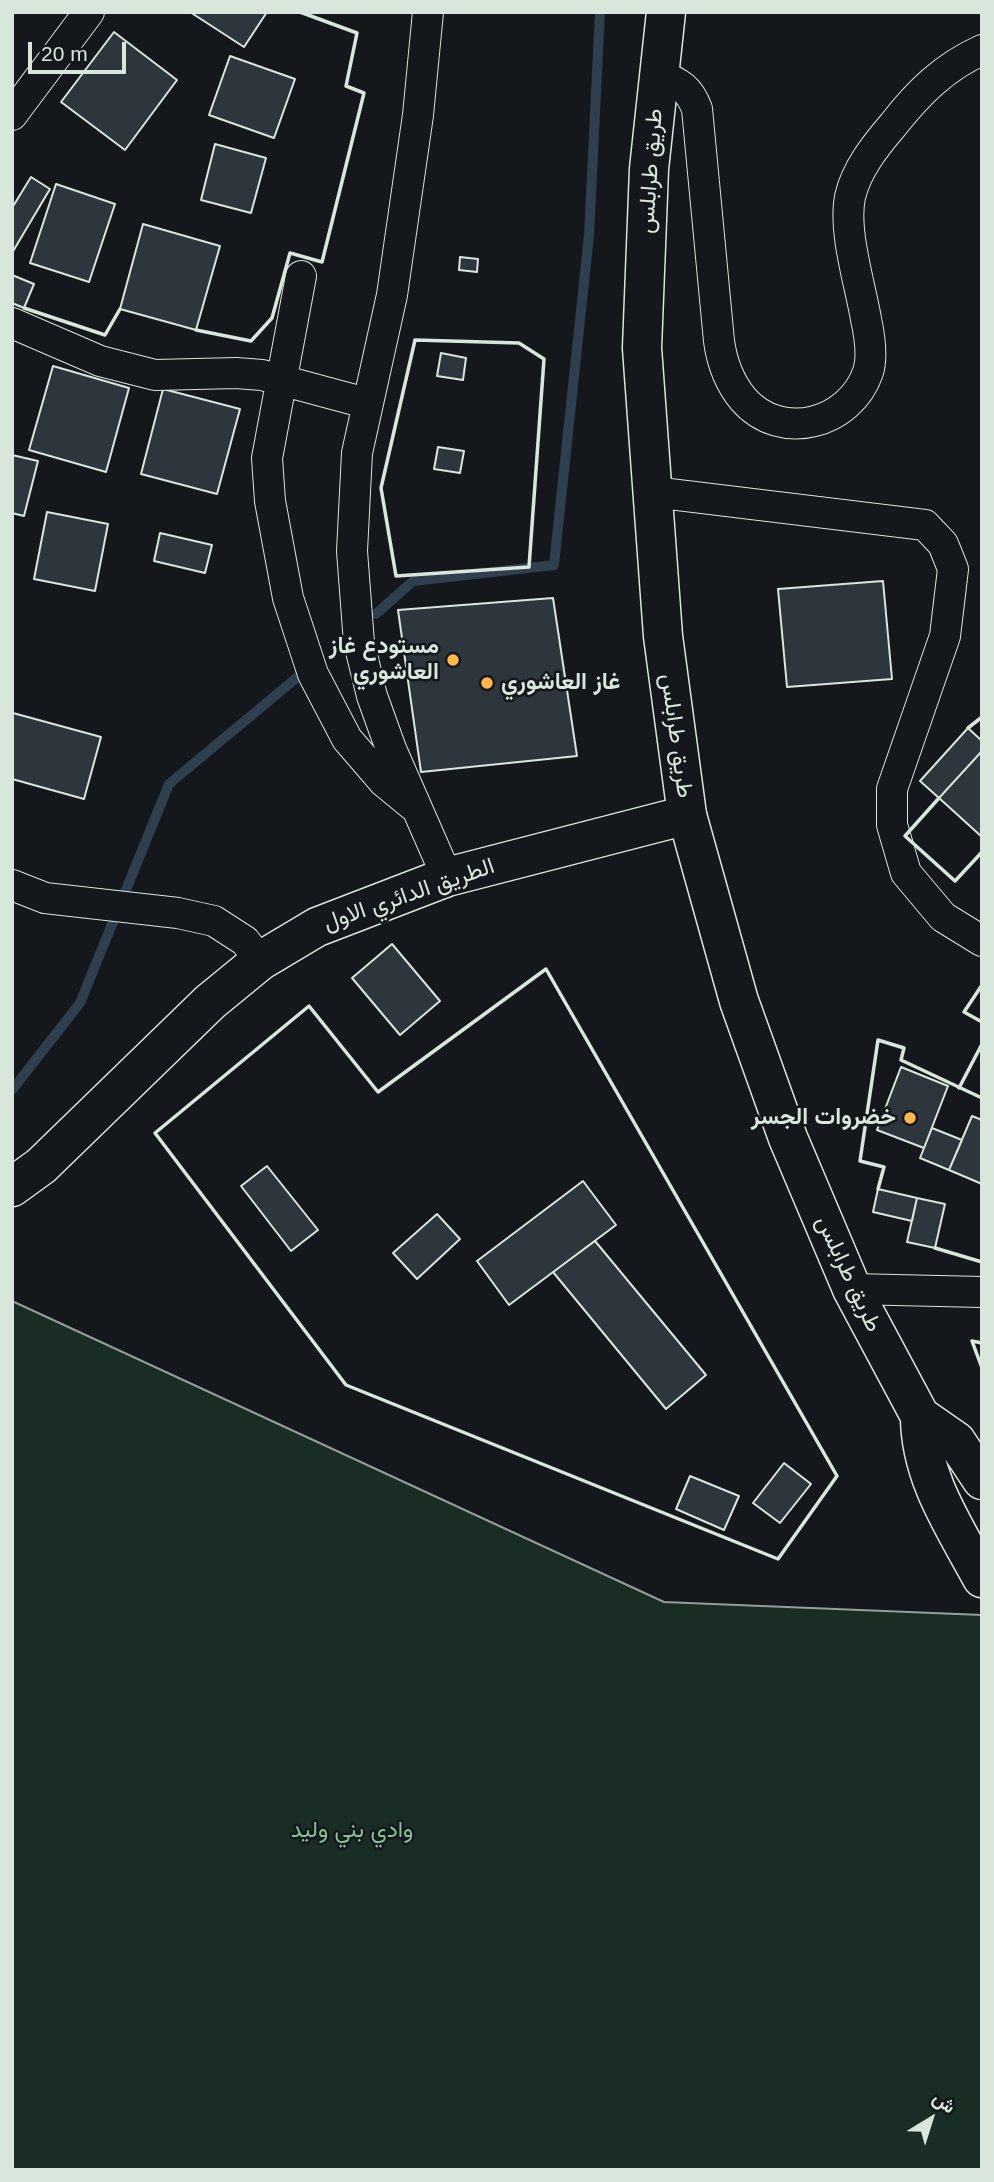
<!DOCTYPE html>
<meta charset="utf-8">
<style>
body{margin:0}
#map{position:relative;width:994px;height:2182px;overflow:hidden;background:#14181c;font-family:Helvetica,Vazirmatn,sans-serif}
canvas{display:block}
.frame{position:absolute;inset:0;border:14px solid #d8e6dc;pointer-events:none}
.north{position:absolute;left:896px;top:2084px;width:70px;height:70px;-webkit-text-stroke:5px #14181c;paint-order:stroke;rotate:38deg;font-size:19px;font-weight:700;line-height:28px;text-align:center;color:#d8e6dc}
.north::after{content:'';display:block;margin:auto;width:24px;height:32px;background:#d8e6dc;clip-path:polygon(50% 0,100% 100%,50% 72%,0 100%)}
.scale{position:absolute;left:28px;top:42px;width:98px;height:32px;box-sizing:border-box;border:4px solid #d8e6dc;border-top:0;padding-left:9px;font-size:21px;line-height:24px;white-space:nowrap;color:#d8e6dc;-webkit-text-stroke:5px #14181c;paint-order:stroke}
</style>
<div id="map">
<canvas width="994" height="2182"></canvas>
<div class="frame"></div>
<div class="north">ش</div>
<div class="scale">20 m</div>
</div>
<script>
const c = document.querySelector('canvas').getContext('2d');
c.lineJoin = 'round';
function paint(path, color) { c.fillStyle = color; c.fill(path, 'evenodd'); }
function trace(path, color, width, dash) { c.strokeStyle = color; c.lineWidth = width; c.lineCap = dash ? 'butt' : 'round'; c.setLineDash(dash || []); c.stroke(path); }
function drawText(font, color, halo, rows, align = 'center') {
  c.font = font + ' Helvetica,Vazirmatn,sans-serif'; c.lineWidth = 5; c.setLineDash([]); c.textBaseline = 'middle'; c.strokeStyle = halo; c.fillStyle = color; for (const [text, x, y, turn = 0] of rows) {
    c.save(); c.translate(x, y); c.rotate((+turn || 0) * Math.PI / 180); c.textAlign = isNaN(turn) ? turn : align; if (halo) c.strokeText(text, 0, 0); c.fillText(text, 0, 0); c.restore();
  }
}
const green = new Path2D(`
 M12,1301L664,1602L982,1615V2170H12Z`);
const stream = new Path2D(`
 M376,614L413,581L554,565L589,235L600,12
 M12,1090L80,1003L169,784L300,675`);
const building = new Path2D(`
 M190,12H267L244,47Z
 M114,32L177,80L125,150L61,102Z
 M230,56L295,79L274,138L209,115Z
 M215,144L266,158L251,213L201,200Z
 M31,177L50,189L12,253V208Z
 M56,184L115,204L89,282L30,263Z
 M143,224L220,246L196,330L120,309Z
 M460,257L478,259L477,272L459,270Z
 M12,275L34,284L24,308L12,303Z
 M441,353L466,358L463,380L437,376Z
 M53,366L129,388L106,472L29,450Z
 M163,389L240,409L217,494L141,474Z
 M438,447L464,451L460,473L434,469Z
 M12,455L38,461L24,516L12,513Z
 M47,512L108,524L95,591L34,579Z
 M160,533L212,545L205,573L154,561Z
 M883,581L892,679L787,687L778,589Z
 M553,598L577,756L421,772L398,610Z
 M13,713L101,737L84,799L12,779Z
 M968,728L982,741V751L939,798L920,781Z
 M982,751V837L939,798Z
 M392,944L440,1001L400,1035L352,978Z
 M901,1067L948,1086L924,1148L877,1130Z
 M972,1116L982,1120V1184L949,1170Z
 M932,1128L962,1140L949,1170L920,1158Z
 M267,1166L318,1230L291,1251L241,1186Z
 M583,1181L616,1225L509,1305L477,1261Z
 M878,1189L917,1198L912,1221L873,1212Z
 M917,1198L945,1204L935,1248L907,1242Z
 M437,1214L460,1239L417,1279L393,1253Z
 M595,1241L706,1375L666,1409L553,1272Z
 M784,1463L811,1484L780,1523L753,1503Z
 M690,1476L739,1496L724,1530L676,1509Z`);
const minor = new Path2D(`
 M428,12L418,115L392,295L357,453L352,551L359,643L372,696L391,749L447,877
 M659,76C679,81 690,90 697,109L719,341C722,363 729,382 743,399C781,443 850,424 868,372C873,357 869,333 866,319C860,284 843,231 850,197C856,170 875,146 893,125C918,93 944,67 982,50
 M12,115L89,12
 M301,276L267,458L270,501L288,598L313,674L347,739L384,782L412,805
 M12,323L100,361L155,375L236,373L262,375L366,403
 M653,492L925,525L943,544L953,569L945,636L892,789V825L906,873L943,917L982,941
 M12,885L45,898L178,913L214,921L245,941L260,961
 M852,1289L982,1292`);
const primary = new Path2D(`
 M12,1187L41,1166L210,1002L260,961L317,927L447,877L687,815`);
const trunk = new Path2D(`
 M666,12L649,169L642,348L663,636L687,815L739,1001L788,1138L852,1289L920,1416C920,1477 954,1526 982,1578
 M920,1416L956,1441L982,1480`);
const wall = new Path2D(`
 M32,12H33
 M24,308L105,335L120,309
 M196,330L251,341L272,318L290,253L322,262L364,93L346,86L357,33L300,12
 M415,340L519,343L544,359L529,567L396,576L381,488Z
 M968,728L982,717
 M939,798L905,836L955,881L982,852
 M546,969L837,1476L778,1559L346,1385L155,1133L309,1006L378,1092Z
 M982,985L964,1012L982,1022
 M959,1088L982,1044
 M878,1189L884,1167L860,1161L878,1040L904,1048L901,1060L982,1098
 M935,1248L982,1262
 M982,1343L972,1341L982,1368`);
const markers = [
 [453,660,7,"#ffb74d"],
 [487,683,7,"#ffb74d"],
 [910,1118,7,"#ffb74d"]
];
const streetNames = [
 ["طريق طرابلس",651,171,-86],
 ["طريق طرابلس",676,736,82],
 ["الطريق الدائري الاول",409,895,-19],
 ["طريق طرابلس",848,1274,65]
];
const poiNames = [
 ["مستودع غاز",439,647],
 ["العاشوري",439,673],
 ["غاز العاشوري",501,683,"left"],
 ["خضروات الجسر",896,1118]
];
const parkNames = [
 ["وادي بني وليد",352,1831]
];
paint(green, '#1a2d24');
trace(green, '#939e99', 2);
trace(stream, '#2f3f4d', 10);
paint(building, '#2c363c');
trace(building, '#d8e6dc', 2);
trace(minor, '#d8e6dc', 32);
trace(primary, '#d8e6dc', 41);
trace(trunk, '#d8e6dc', 41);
trace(minor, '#14181c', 30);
trace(primary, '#14181c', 38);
trace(trunk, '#14181c', 38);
trace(wall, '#d8e6dc', 3.5);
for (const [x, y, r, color] of markers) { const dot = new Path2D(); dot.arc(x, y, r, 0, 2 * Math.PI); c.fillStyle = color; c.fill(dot); trace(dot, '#14181c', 2.5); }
drawText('23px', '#d8e6dc', '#14181c', streetNames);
drawText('bold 23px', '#d8e6dc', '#14181c', poiNames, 'right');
drawText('23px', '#8ac095', '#14181c', parkNames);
</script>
